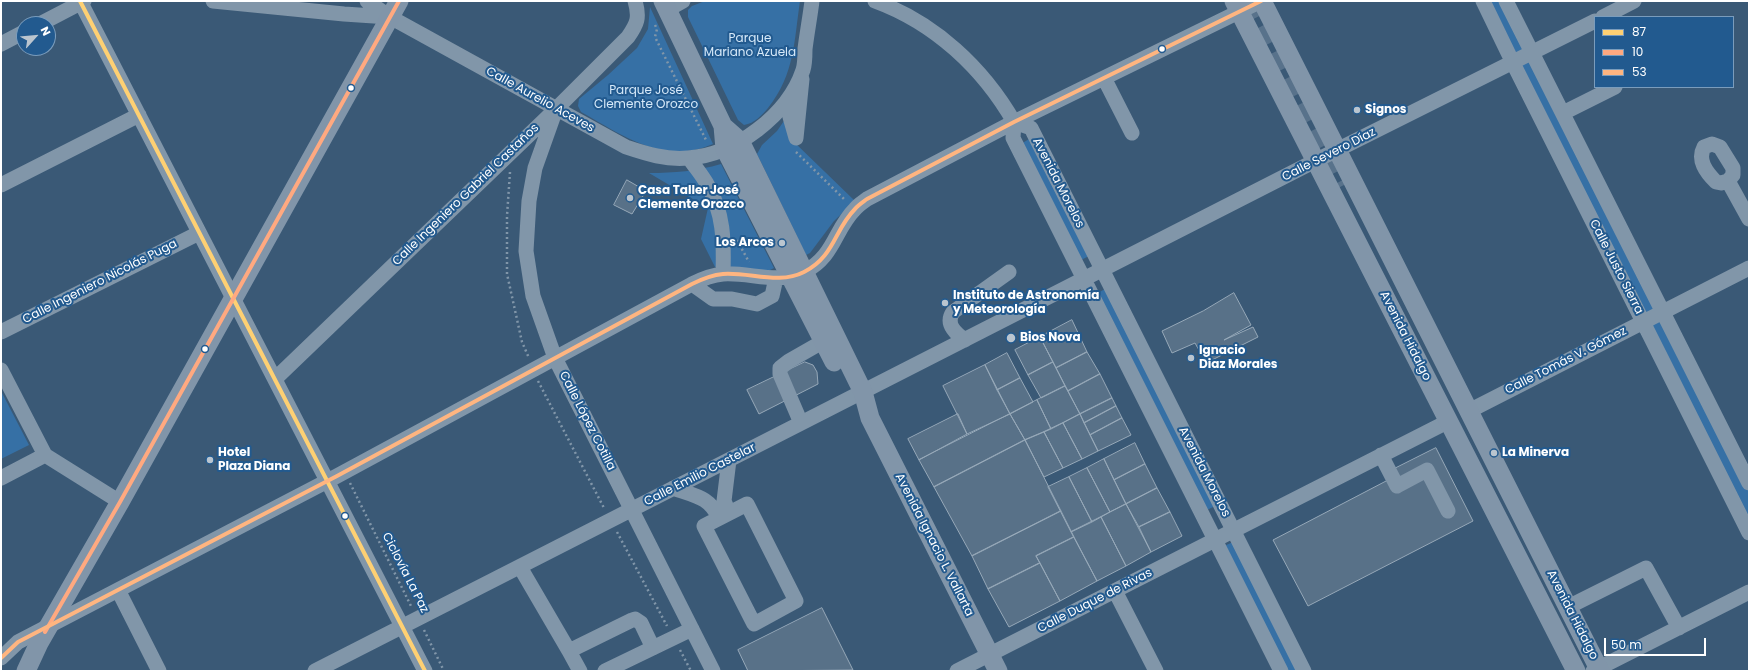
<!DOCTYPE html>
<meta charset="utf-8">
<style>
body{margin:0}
#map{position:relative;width:1750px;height:672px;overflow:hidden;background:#3a5976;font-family:Poppins,sans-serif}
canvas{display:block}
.frame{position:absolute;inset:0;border:2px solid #fff;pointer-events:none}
.legend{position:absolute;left:1594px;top:16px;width:140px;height:72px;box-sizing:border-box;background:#225a8f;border:1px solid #7a9cbc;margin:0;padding:5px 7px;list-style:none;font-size:12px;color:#fff}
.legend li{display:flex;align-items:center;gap:8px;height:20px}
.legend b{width:20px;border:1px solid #7a9cbc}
.north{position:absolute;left:16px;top:16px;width:40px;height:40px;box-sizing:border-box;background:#225a8f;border:1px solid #7a9cbc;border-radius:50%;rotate:63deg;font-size:11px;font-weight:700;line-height:16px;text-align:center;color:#fff}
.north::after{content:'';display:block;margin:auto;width:14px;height:18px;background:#bac5cf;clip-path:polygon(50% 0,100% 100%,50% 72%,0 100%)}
.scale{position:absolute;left:1604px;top:638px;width:102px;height:18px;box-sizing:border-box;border:2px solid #fff;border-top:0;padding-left:5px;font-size:12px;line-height:14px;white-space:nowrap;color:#fff;-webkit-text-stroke:3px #225a8f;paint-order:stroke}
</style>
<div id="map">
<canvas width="1750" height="672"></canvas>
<div class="frame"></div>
<ul class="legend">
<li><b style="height:5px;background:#fed073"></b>87</li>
<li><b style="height:5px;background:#ffa980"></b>10</li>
<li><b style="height:5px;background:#ffb580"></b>53</li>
</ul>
<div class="north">N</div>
<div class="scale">50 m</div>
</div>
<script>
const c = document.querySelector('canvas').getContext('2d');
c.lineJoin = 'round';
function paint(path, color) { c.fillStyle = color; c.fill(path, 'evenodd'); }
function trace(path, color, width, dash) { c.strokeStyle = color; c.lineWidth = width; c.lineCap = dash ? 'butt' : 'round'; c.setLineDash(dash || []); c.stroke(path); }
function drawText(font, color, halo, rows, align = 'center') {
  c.font = font + ' Poppins,sans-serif'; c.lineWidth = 4; c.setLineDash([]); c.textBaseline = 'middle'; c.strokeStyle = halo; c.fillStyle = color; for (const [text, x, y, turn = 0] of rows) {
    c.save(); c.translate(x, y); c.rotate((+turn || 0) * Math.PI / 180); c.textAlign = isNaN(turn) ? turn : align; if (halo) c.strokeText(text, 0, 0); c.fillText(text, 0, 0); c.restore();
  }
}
const green = new Path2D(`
 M705,1H800C794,41 795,74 768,108C761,116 755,123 744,125L738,120L688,17V10L692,6Z
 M1483,1H1506L1749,483V533Z
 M650,7L713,144C662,166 623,135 581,112L578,106L579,99L608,75L637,48L648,29Z
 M786,118L793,141L855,201L834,221L810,253L806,255L757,154L762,145L777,131Z
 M1029,139L1089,256L1081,260L1021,144Z
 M721,164L774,268L766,272L715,267L701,239L708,208L649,173C674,173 697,171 721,164Z
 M1105,289L1215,506L1205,511L1096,294Z
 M1,391L29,445L1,459Z
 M1233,542L1299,671H1286L1222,547Z`);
const building = new Path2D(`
 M627,180L646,191L632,214L614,205Z
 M1234,293L1251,325L1224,340L1253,327L1258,337L1206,363L1195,343L1172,353L1162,331L1203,311Z
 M1072,320L1087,352L1056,368L1040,337Z
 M1040,337L1053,362L1028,375L1015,350Z
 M1087,352L1100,374L1068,391L1056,368Z
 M1007,353L1020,378L997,390L985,365Z
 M805,362L813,365L817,372L818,384L759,414L747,390Z
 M1053,362L1065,386L1041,398L1028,375Z
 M985,365L1010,414L967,434L943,386Z
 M1100,374L1112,398L1080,414L1068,391Z
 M1020,378L1033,402L1010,414L997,390Z
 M1065,386L1080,414L1051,429L1037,400Z
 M1112,398L1116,406L1084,423L1080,414Z
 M1037,400L1051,429L1025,440L1010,414Z
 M1116,406L1122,418L1090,435L1084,423Z
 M958,414L967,434L919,460L908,439Z
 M1010,414L1025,440L934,487L919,460Z
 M1080,414L1098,451L1082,459L1063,423Z
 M1122,418L1131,435L1098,451L1090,435Z
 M1063,423L1082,459L1063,468L1044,432Z
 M1044,432L1063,468L1044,477L1025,440Z
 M1025,440L1061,511L972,556L934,487Z
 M1135,443L1145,464L1114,480L1104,459Z
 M1436,448L1473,521L1308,606L1273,540L1388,480L1390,471Z
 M1104,459L1126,504L1110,512L1087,468Z
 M1145,464L1157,488L1126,504L1114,480Z
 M1087,468L1110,512L1092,522L1069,477Z
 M1069,477L1092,522L1071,532L1048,487Z
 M1157,488L1170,512L1139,527L1126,504Z
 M1126,504L1151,552L1126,566L1101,517Z
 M1061,511L1074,537L1036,556L1040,563L988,589L972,556Z
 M1170,512L1182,536L1151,552L1139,527Z
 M1101,517L1126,566L1097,581L1071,532Z
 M1074,537L1097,581L1060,601L1036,556Z
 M1040,563L1060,601L1009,627L988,589Z
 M822,608L853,670L748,671L738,650Z`);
const majorTunnel = new Path2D(`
 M1247,1L1342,186`);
const path = new Path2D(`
 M655,25L657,29L655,37L707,142
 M796,152L845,200
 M510,172L507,216V274L522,342L529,358
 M737,240L749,262
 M538,381L604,508
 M350,483L411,606
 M617,532L667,626
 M424,630L444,671
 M680,650L691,671`);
const minor = new Path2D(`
 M80,1L425,671
 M213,1L344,14L389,17
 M367,1L390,17L626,147C647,154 666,160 688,158C735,155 788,115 803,70C805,64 805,56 805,49C807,33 810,17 812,1
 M875,1C935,23 983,68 1014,122
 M1483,1L1513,63L1749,533
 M1506,1L1749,483
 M667,10L683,1
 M1603,17L1634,1
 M40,24L84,1
 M1,44L24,32
 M1104,78L1132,133
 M790,96V117L796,138L802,79
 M556,109L535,168L529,201L526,251L533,296L555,358L713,671
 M1563,113L1615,87
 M1014,122L1031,128L1304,671
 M1014,122L1013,138L1281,671
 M689,158C695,167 702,175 707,184C724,213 724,241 723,274
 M1728,181L1733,175V168L1720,147L1712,144L1704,147C1697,160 1706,172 1716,182L1721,183L1728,181L1749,219
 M1,185L139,115
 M692,284L713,299H732L757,304L772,296L776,278
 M1,332L199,233
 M965,340C955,333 945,324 953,312L1009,272
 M1,370L45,455L120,502
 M275,379L556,109L628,37C637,24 640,18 635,1
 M1469,411L1749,268
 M801,423L780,374V368L789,361L824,341
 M1381,455L1397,486L1427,470L1448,511
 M729,460L724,501L729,513
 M1,478L45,455
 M673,488C694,496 709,496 719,518
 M747,504L796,601L754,624L704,526Z
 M520,567L569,651
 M118,590L159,671
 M1115,591L1156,671
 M1568,607L1646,568L1679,628
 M1,658L18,642L337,476L692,284C702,279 712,275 723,274C750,272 779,285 804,272C835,256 834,230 855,209C858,205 863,202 867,199L1014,122L1261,1
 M315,671L1315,161L1595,21
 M580,671L569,651L632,620L635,619L641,623L653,648
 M605,671L692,629
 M957,671L1449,421
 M1593,671L1749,592`);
const major = new Path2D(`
 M663,1L723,126L725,149L834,362
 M1234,1L1576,671
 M1262,1L1600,671
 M723,126L740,141L858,382L863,392L870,418L998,671
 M26,671L39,643L120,502L399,1`);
const bus1 = new Path2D(`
 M80,1L425,671`);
const bus2 = new Path2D(`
 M45,632L120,502L399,1`);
const bus3 = new Path2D(`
 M1,658L18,642L337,476L692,284C702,279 712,275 723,274C750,272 779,285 804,272C835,256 834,230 855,209C858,205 863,202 867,199L1014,122L1261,1`);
const markers = [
 [1162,49,3.5,"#fff"],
 [351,88,3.5,"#fff"],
 [1357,110,4,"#bac5cf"],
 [630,198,4,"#bac5cf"],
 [782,243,4,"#bac5cf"],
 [945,303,4,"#bac5cf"],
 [1011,338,5,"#bac5cf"],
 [205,349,3.5,"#fff"],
 [1191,358,4,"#bac5cf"],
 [1494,453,4,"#bac5cf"],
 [210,460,4,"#bac5cf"],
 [345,516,3.5,"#fff"]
];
const parkNames = [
 ["Parque",750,39],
 ["Mariano Azuela",750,53],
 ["Parque José",646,91],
 ["Clemente Orozco",646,105]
];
const streetNames = [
 ["Calle Aurelio Aceves",540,100,29],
 ["Calle Severo Díaz",1329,155,-27],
 ["Avenida Morelos",1058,183,63],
 ["Calle Ingeniero Gabriel Castaños",466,195,-44],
 ["Calle Justo Sierra",1616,267,63],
 ["Calle Ingeniero Nicolás Puga",100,282,-27],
 ["Avenida Hidalgo",1405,336,63],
 ["Calle Tomás V. Gómez",1566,361,-27],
 ["Calle López Cotilla",587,421,63],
 ["Avenida Morelos",1204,472,63],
 ["Calle Emilio Castelar",700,475,-27],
 ["Avenida Ignacio L. Vallarta",934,545,63],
 ["Ciclovía La Paz",405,573,63],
 ["Calle Duque de Rivas",1095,601,-27],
 ["Avenida Hidalgo",1572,615,63]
];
const poiNames = [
 ["Signos",1365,110],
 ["Casa Taller José",638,191],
 ["Clemente Orozco",638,205],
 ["Los Arcos",774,243,"right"],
 ["Instituto de Astronomía",953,296],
 ["y Meteorología",953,310],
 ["Bios Nova",1020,338],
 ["Ignacio",1199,351],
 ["Diaz Morales",1199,365],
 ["Hotel",218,453],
 ["Plaza Diana",218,467],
 ["La Minerva",1502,453]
];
paint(green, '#3670a5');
paint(building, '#587188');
trace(building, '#96a8b8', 1);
trace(majorTunnel, '#58728b', 19, [19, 10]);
trace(path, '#8196a9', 2.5, [2, 3]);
trace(minor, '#8196a9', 15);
trace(major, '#8195a9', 19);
trace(bus1, '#fed073', 4);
trace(bus2, '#ffa980', 4);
trace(bus3, '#ffb580', 4);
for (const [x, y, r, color] of markers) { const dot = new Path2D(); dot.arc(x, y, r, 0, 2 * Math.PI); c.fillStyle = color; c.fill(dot); trace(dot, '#225a8f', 1.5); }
drawText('12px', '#d6e9f9', '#225a8f', parkNames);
drawText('12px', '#fff', '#225a8f', streetNames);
drawText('bold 12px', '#fff', '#225a8f', poiNames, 'left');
</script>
